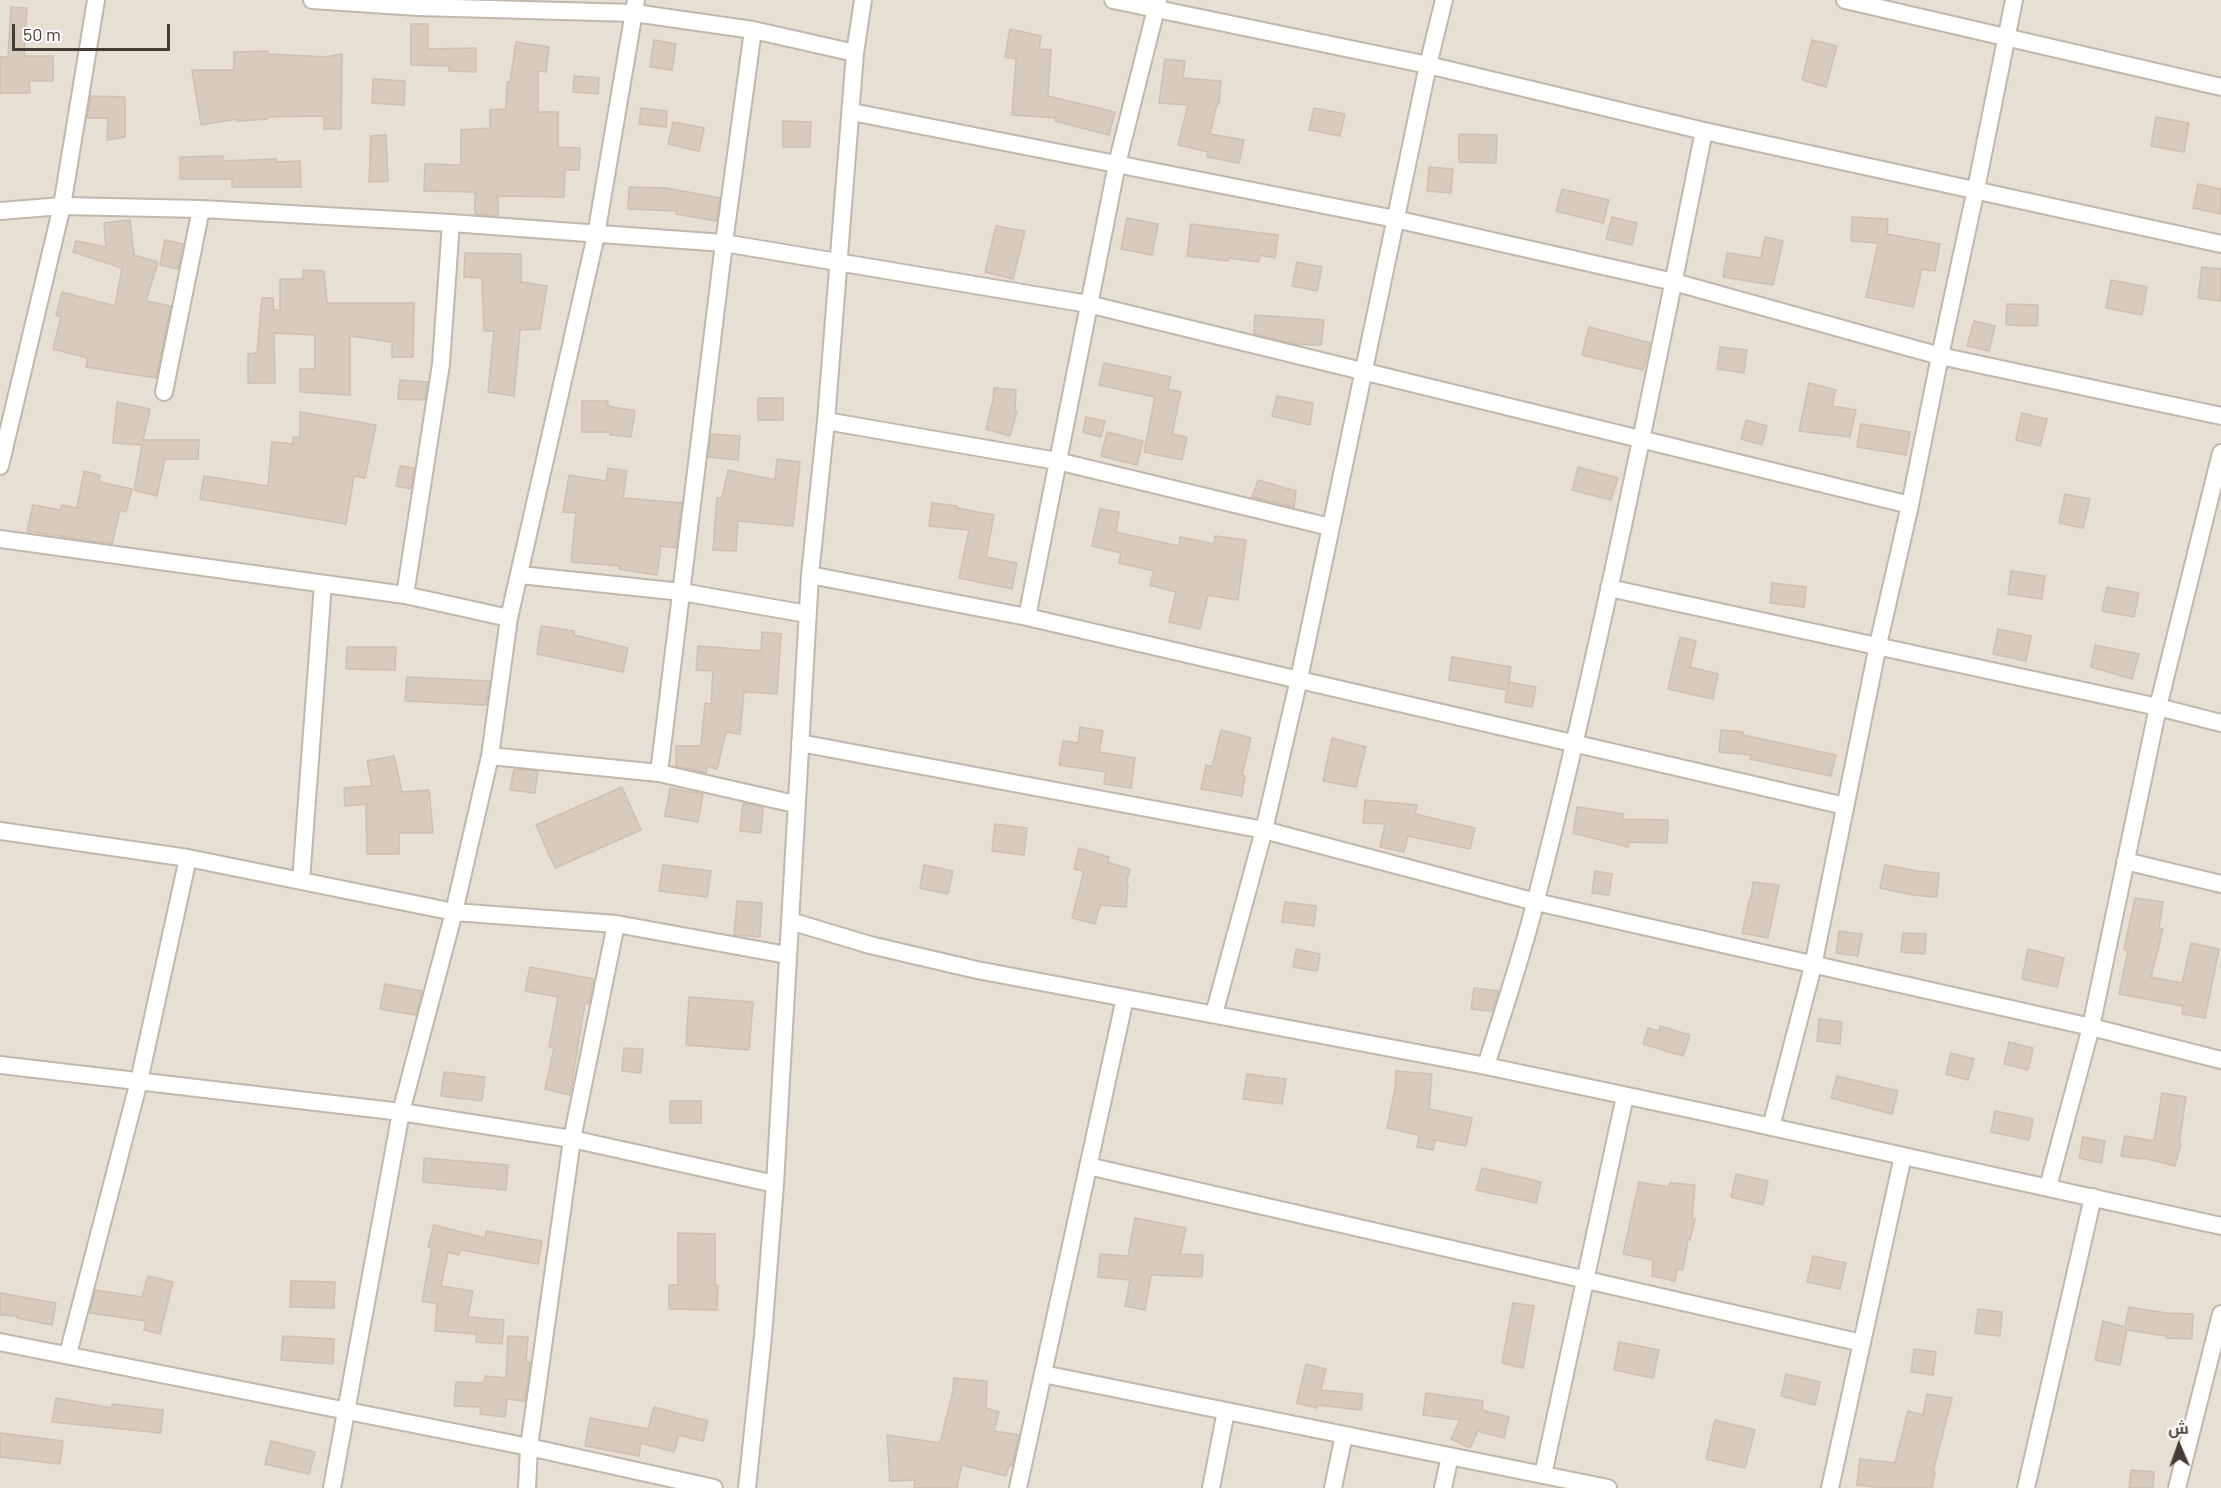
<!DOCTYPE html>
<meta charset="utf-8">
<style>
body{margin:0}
#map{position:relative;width:2221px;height:1488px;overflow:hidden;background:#f3ede5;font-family:Barlow,Cairo,sans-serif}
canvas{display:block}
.north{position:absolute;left:2149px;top:1416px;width:60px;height:60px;-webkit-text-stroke:4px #fff;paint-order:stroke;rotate:358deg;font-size:16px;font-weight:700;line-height:24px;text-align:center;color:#453d35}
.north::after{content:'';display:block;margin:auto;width:21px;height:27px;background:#453d35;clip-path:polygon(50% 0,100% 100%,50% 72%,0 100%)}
.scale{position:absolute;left:12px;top:24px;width:158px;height:27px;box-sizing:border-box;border:3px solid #453d35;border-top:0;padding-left:8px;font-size:18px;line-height:21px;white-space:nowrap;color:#453d35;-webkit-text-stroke:4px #fff;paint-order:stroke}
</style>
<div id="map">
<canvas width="2221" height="1488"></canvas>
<div class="north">ش</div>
<div class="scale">50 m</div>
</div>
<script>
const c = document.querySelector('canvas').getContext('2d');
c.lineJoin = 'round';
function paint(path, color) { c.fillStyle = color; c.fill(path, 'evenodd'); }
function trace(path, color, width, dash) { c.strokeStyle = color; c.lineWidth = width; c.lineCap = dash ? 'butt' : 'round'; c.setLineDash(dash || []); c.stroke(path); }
const residential = new Path2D(`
 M0,0H2221V1488H0Z`);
const building = new Path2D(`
 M11,7L27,8L24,56H53V81H29L30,93H0V57H8Z
 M411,24H428V49L476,48V72L449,71V66L411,65Z
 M1010,29L1041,36L1039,49L1051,50L1048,96L1115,112L1109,135L1055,121L1056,118L1012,115L1016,59L1005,57Z
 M654,40L676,44L672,70L650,67Z
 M1812,40L1837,46L1826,87L1802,80Z
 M516,42L549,47L546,72L538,71V112H558V147L580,148L579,170H565L564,197L498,196V216L475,214V192L424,191L425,164L461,165V130L490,128V110L506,109L507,82H510Z
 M268,51V54L326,57L342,54L341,129H324V116L267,117V119L237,121V119L201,125L192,70H234V52Z
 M1165,59L1185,61L1183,78L1221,81L1219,104H1217L1210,134L1244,140L1239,163L1207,157L1208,152L1178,145L1188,105L1159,103Z
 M574,76L599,78L598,94L573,92Z
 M373,79L405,81L404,105L372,103Z
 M91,96L125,97V137L107,140L108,118H87Z
 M641,108L667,111L666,127L639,124Z
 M1314,108L1345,114L1340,136L1309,130Z
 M2156,117L2189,123L2184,152L2151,146Z
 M783,121L811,122L810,147H783Z
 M673,122L704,128L699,151L668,144Z
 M1459,134L1497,135L1496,163L1459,162Z
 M386,135L388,181L369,182L371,136Z
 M223,156V161L276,159V162L300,161L301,187H232V179H180V157Z
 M1429,167L1453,169L1451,193L1427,191Z
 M2198,184L2221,189V214L2193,208Z
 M629,187L666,188L720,198L716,221L676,214L677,211L628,209Z
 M1562,189L1609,200L1603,223L1556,211Z
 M1612,217L1637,223L1632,245L1606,239Z
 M1852,217L1888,219L1887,234L1940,244L1935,271L1922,269L1913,307L1866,297L1878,243L1851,241Z
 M1127,218L1158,224L1152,255L1121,249Z
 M130,220L134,255L158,262L146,301L171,306L156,378L86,367L88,358L53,349L61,317L56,315L62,292L115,306L122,268L73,252L76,241L106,247L104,223Z
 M1191,224L1278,235L1275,258L1260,255L1259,262L1228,258V261L1187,256Z
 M996,226L1025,231L1013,279L985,272Z
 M1765,237L1783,241L1773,285L1723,277L1727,253L1761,258Z
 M165,240L183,244L178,269L160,265Z
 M465,253L521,254V282L547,286L540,329L520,330L514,396L488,392L494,331H484L482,278L464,277Z
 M1297,262L1322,267L1317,291L1292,286Z
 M2202,267L2221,269V301L2198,298Z
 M303,270L324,271L327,303H414L413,357H392V342L350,336V395L300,392V369H315V335L274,333L275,383H248V354L257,353L262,298H273L274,310L280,311V279H303Z
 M2111,280L2147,287L2142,315L2106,308Z
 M2007,304L2038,305L2037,326L2006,325Z
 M1255,315L1324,320L1321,345L1294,344L1254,334Z
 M1974,321L1995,326L1989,351L1967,346Z
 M1589,327L1650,343L1643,370L1582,355Z
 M1720,347L1747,350L1744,373L1717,369Z
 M1104,363L1171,377L1168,389L1181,392L1172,434L1187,437L1182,460L1144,452L1155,397L1099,385Z
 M400,380L427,382L425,400L398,399Z
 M1809,383L1836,390L1832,406L1856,410L1850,437L1799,431Z
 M994,388L1016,390L1015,411H1017L1010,436L986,429L993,400Z
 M1277,396L1313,403L1310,425L1272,416Z
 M758,398H783V420H758Z
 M582,401H608V406L635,411L631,437L610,435V432H582Z
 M117,402L150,409L143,440H199L198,459H165L157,496L134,490L142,445L113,443Z
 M300,412L376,425L365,478L354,476L346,524L200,499L204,476L268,486L272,442L293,444V437H300Z
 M2022,413L2047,419L2040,446L2016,440Z
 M1086,417L1105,421L1101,437L1083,432Z
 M1746,420L1767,426L1762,445L1741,439Z
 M1861,424L1910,432L1906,455L1857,447Z
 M1107,432L1143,441L1137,465L1101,456Z
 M711,434L740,436L738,460L708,457Z
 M777,459L800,462L793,526L738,521L736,551L713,550L717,498H722L728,470L775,480Z
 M400,466L414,468L411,489L396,486Z
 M1578,467L1618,478L1611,500L1572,490Z
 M608,468L627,471L623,498L682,503L676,548L661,546L657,575L619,569L620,566L571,562L576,513L563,512L569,475L606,481Z
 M84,471L100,475L99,482L132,489L126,512L120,510L112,544L27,531L33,505L60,510L62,505L77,508Z
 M1258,480L1296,491L1294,507L1252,497Z
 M2065,494L2090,499L2083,528L2059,523Z
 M932,503L957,506V508L994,515L986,557L1017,563L1012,589L959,578L969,530L929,526Z
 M1100,509L1119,512L1116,532L1179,546L1180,537L1214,544L1215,536L1246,540L1238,600L1208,595L1200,629L1169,622L1176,592L1150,585L1154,571L1119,563L1121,553L1092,546Z
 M2011,571L2045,576L2042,599L2008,594Z
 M1772,583L1806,587L1804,607L1770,603Z
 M2107,587L2139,593L2134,617L2102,611Z
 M541,626L574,631V635L628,648L623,672L537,654Z
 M1998,629L2031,636L2026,661L1993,654Z
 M762,632L781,634L777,694L744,692L740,734L726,732L717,769L707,766L706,773L676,766V746H701L705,703L711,704L713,671L696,670L698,646L761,651Z
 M1680,637L1696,641L1690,667L1718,674L1713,699L1668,689Z
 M2095,645L2139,654L2132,679L2091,667Z
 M347,647H396L395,670L346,669Z
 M1452,657L1511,667L1508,688L1509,682L1536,687L1532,707L1505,702L1507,690L1449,680Z
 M407,677L490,681L486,705L405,701Z
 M1080,727L1103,731L1099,752L1135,758L1131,788L1104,784L1106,772L1059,765L1063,741L1078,743Z
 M1221,730L1251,738L1242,775L1245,776L1242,796L1201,789L1206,765L1212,767Z
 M1721,730L1743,732V735L1836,755L1831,776L1750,759L1751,755L1719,752Z
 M1332,738L1366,747L1356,787L1323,781Z
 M394,756L402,792L429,790L433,833H399V854H367L366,804L345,806L344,788L372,786L367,761Z
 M514,769L538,771L535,793L510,790Z
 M622,787L641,830L555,868L536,825Z
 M670,788L703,794L698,822L665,816Z
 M1365,800L1417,805L1415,814L1475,828L1470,849L1408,836L1404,852L1380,847L1385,824L1363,823Z
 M743,803L763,807L761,833L740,831Z
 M1577,807L1624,814L1622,819L1668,820L1667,843L1629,842L1628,847L1573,833Z
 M995,824L1027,828L1024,855L992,851Z
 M1079,848L1109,857L1107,862L1130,869L1126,884H1128L1126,907L1100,905L1095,924L1072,918L1084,871L1074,869Z
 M663,865L711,871L707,897L659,891Z
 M924,865L953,871L948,894L920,888Z
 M1885,865L1917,871L1939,873L1937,897L1913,895L1880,888Z
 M1595,871L1612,874L1609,895L1592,893Z
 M1753,882L1779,885L1768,938L1742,933L1750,898H1751Z
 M2135,898L2163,902L2159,928L2163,929L2151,977L2182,983L2191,943L2219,949L2205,1018L2182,1014L2183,1006L2119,994L2128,950L2124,949Z
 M737,901L762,903L760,937L734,935Z
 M1285,902L1316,906L1314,926L1282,922Z
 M1839,931L1862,934L1858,956L1836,953Z
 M1903,933L1926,934L1925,954L1901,952Z
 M1296,949L1320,954L1317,971L1293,967Z
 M2028,949L2064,958L2057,987L2022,979Z
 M530,967L594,979L589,1004L585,1003L570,1095L545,1089L554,1048L549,1047L558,997L525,991Z
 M385,984L422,991L416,1015L380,1009Z
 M1474,988L1499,991L1492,1011L1471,1009Z
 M689,997L753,1002L749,1050L686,1045Z
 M1819,1019L1842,1022L1840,1044L1817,1041Z
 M1660,1026L1690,1035L1683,1056L1643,1044L1648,1028L1659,1031Z
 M2009,1042L2033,1048L2028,1070L2004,1064Z
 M624,1048L643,1049L641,1073L622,1071Z
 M1951,1053L1974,1059L1968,1080L1946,1074Z
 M1396,1071L1432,1074L1429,1109L1472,1118L1466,1146L1435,1140L1433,1150L1417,1147L1419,1135L1387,1128L1395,1089Z
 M444,1072L485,1077L482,1101L441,1096Z
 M1247,1074L1286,1079L1282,1104L1243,1099Z
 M1837,1076L1898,1091L1892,1114L1831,1098Z
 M2162,1093L2186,1097L2179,1144H2181L2175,1166L2143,1158L2142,1159L2121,1156L2125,1136L2154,1141Z
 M670,1101H701V1123H670Z
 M1995,1111L2033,1119L2029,1140L1991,1132Z
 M2083,1137L2105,1141L2101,1163L2079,1158Z
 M424,1158L508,1165L506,1190L423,1182Z
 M1482,1168L1541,1182L1536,1203L1476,1190Z
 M1736,1174L1768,1181L1763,1205L1731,1197Z
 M1639,1182L1669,1187L1670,1183L1695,1185L1692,1218L1695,1219L1690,1240L1688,1239L1683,1270L1677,1269L1675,1281L1652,1276L1653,1260L1623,1254Z
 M1135,1218L1186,1228L1180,1254L1203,1255L1202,1277L1151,1275L1145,1310L1125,1306L1130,1280L1098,1277L1100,1254L1128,1256Z
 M434,1225L485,1238L486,1231L542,1241L538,1264L461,1250L459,1255L448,1252L441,1286L473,1291L468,1317L504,1320L502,1344L476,1342L477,1334L435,1331L437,1302V1304L422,1301L432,1248L428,1247Z
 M678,1233L715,1234V1285L718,1286L717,1310L669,1309V1285H678Z
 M1813,1256L1846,1263L1840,1289L1807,1282Z
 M148,1276L173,1282L160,1334L144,1330L146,1321L90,1313L95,1290L142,1297Z
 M291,1281L335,1282L334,1308L290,1307Z
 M0,1293L56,1303L52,1325L17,1318V1316L0,1315Z
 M1513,1303L1534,1306L1523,1368L1502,1363Z
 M2129,1307L2166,1313L2193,1314L2192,1339L2166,1338V1336L2127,1330L2120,1365L2095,1360L2103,1321L2125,1327Z
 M1978,1309L2002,1312L2000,1336L1975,1333Z
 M283,1336L334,1339L333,1364L281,1360Z
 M508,1336L528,1337L526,1361L530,1362L525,1401L507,1399L505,1417L480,1414L481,1407L454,1406L456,1382L484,1383L485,1376L506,1378Z
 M1619,1342L1659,1350L1653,1378L1614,1370Z
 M1914,1349L1936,1352L1933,1375L1911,1372Z
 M1306,1364L1326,1369L1321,1390L1363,1394L1361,1410L1317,1405V1408L1297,1403Z
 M1786,1374L1820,1382L1815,1405L1781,1396Z
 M954,1378L987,1381L986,1408L999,1412L994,1431L1019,1435L1012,1466L1009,1465L1006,1476L962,1465L957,1488H914L915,1480L890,1481L887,1435L940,1443L953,1391Z
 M1426,1393L1483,1401L1482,1410L1509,1417L1504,1438L1478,1431L1470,1448L1451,1439L1460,1420L1423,1415Z
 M1927,1394L1952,1398L1933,1472H1935L1932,1488H1884L1857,1485L1860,1459L1895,1463L1908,1411L1923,1415Z
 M56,1398L112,1408V1404L163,1410L161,1433L52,1422Z
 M654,1407L708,1421L703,1441L679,1435L674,1452L641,1443L639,1456L585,1446L590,1418L648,1429Z
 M1715,1420L1755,1430L1745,1468L1706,1459Z
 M0,1433L63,1441L60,1464L0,1457Z
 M271,1441L315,1452L309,1474L265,1464Z
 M2131,1470L2154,1472L2153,1488H2129Z`);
const street = new Path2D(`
 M312,0L418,7L634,13L753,30L855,53
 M1113,0L1428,65L1704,131L2221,244
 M1845,0L2221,87
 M852,112L1395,219L1674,282L1940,356L2221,416
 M0,211L62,206L201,209L451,223L724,243L1088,304L1910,505
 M164,392L201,209
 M826,421L1057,461L1330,527
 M0,466L62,206L96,0
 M0,539L405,595L509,618
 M520,575L682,592L807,614
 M810,575L1027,617L1845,806
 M1609,588L2158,707L2221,723
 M405,595L441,364L451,223
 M1027,617L1117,164L1158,1
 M800,743L1264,830L1536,902L2091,1027L2221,1060
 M490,756L659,773L795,804
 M659,773L724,243L753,30
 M0,831L188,858L454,912L616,924L787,955
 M2125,861L2221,884
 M301,881L323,584
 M790,921L870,945L977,970L1486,1066L1708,1113L2221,1226
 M1214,1014L1264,830L1299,679L1428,65L1444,0
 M0,1065L401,1112L572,1139L775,1184
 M1486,1066C1503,1011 1522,956 1536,900C1601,646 1652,388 1704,131
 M1771,1127L1813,966L1878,645L1910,505L1940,356L1976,189L2014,0
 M1088,1166L1862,1343
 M2048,1187L2091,1027L2158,707L2221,453
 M0,1342L529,1447L714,1488
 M68,1354L139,1081L188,858
 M1043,1374L1608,1488
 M1543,1475L1625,1096
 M332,1488L401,1112L454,912L490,756L509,618L596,235L636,0
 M527,1488L529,1447L572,1139L616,924
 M747,1488L763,1336L775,1184L810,575L826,421L855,53L863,0
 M1018,1488L1125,998
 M1211,1488L1226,1411
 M1333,1488L1344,1435
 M1443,1488L1450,1456
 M1830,1488L1903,1156
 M2026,1488L2093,1197
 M2177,1488L2221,1314`);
paint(residential, '#e6dfd3');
paint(building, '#d7cbbe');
trace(building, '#cfbfae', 1.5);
trace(street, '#c1b7ab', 20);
trace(street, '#fff', 16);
</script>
